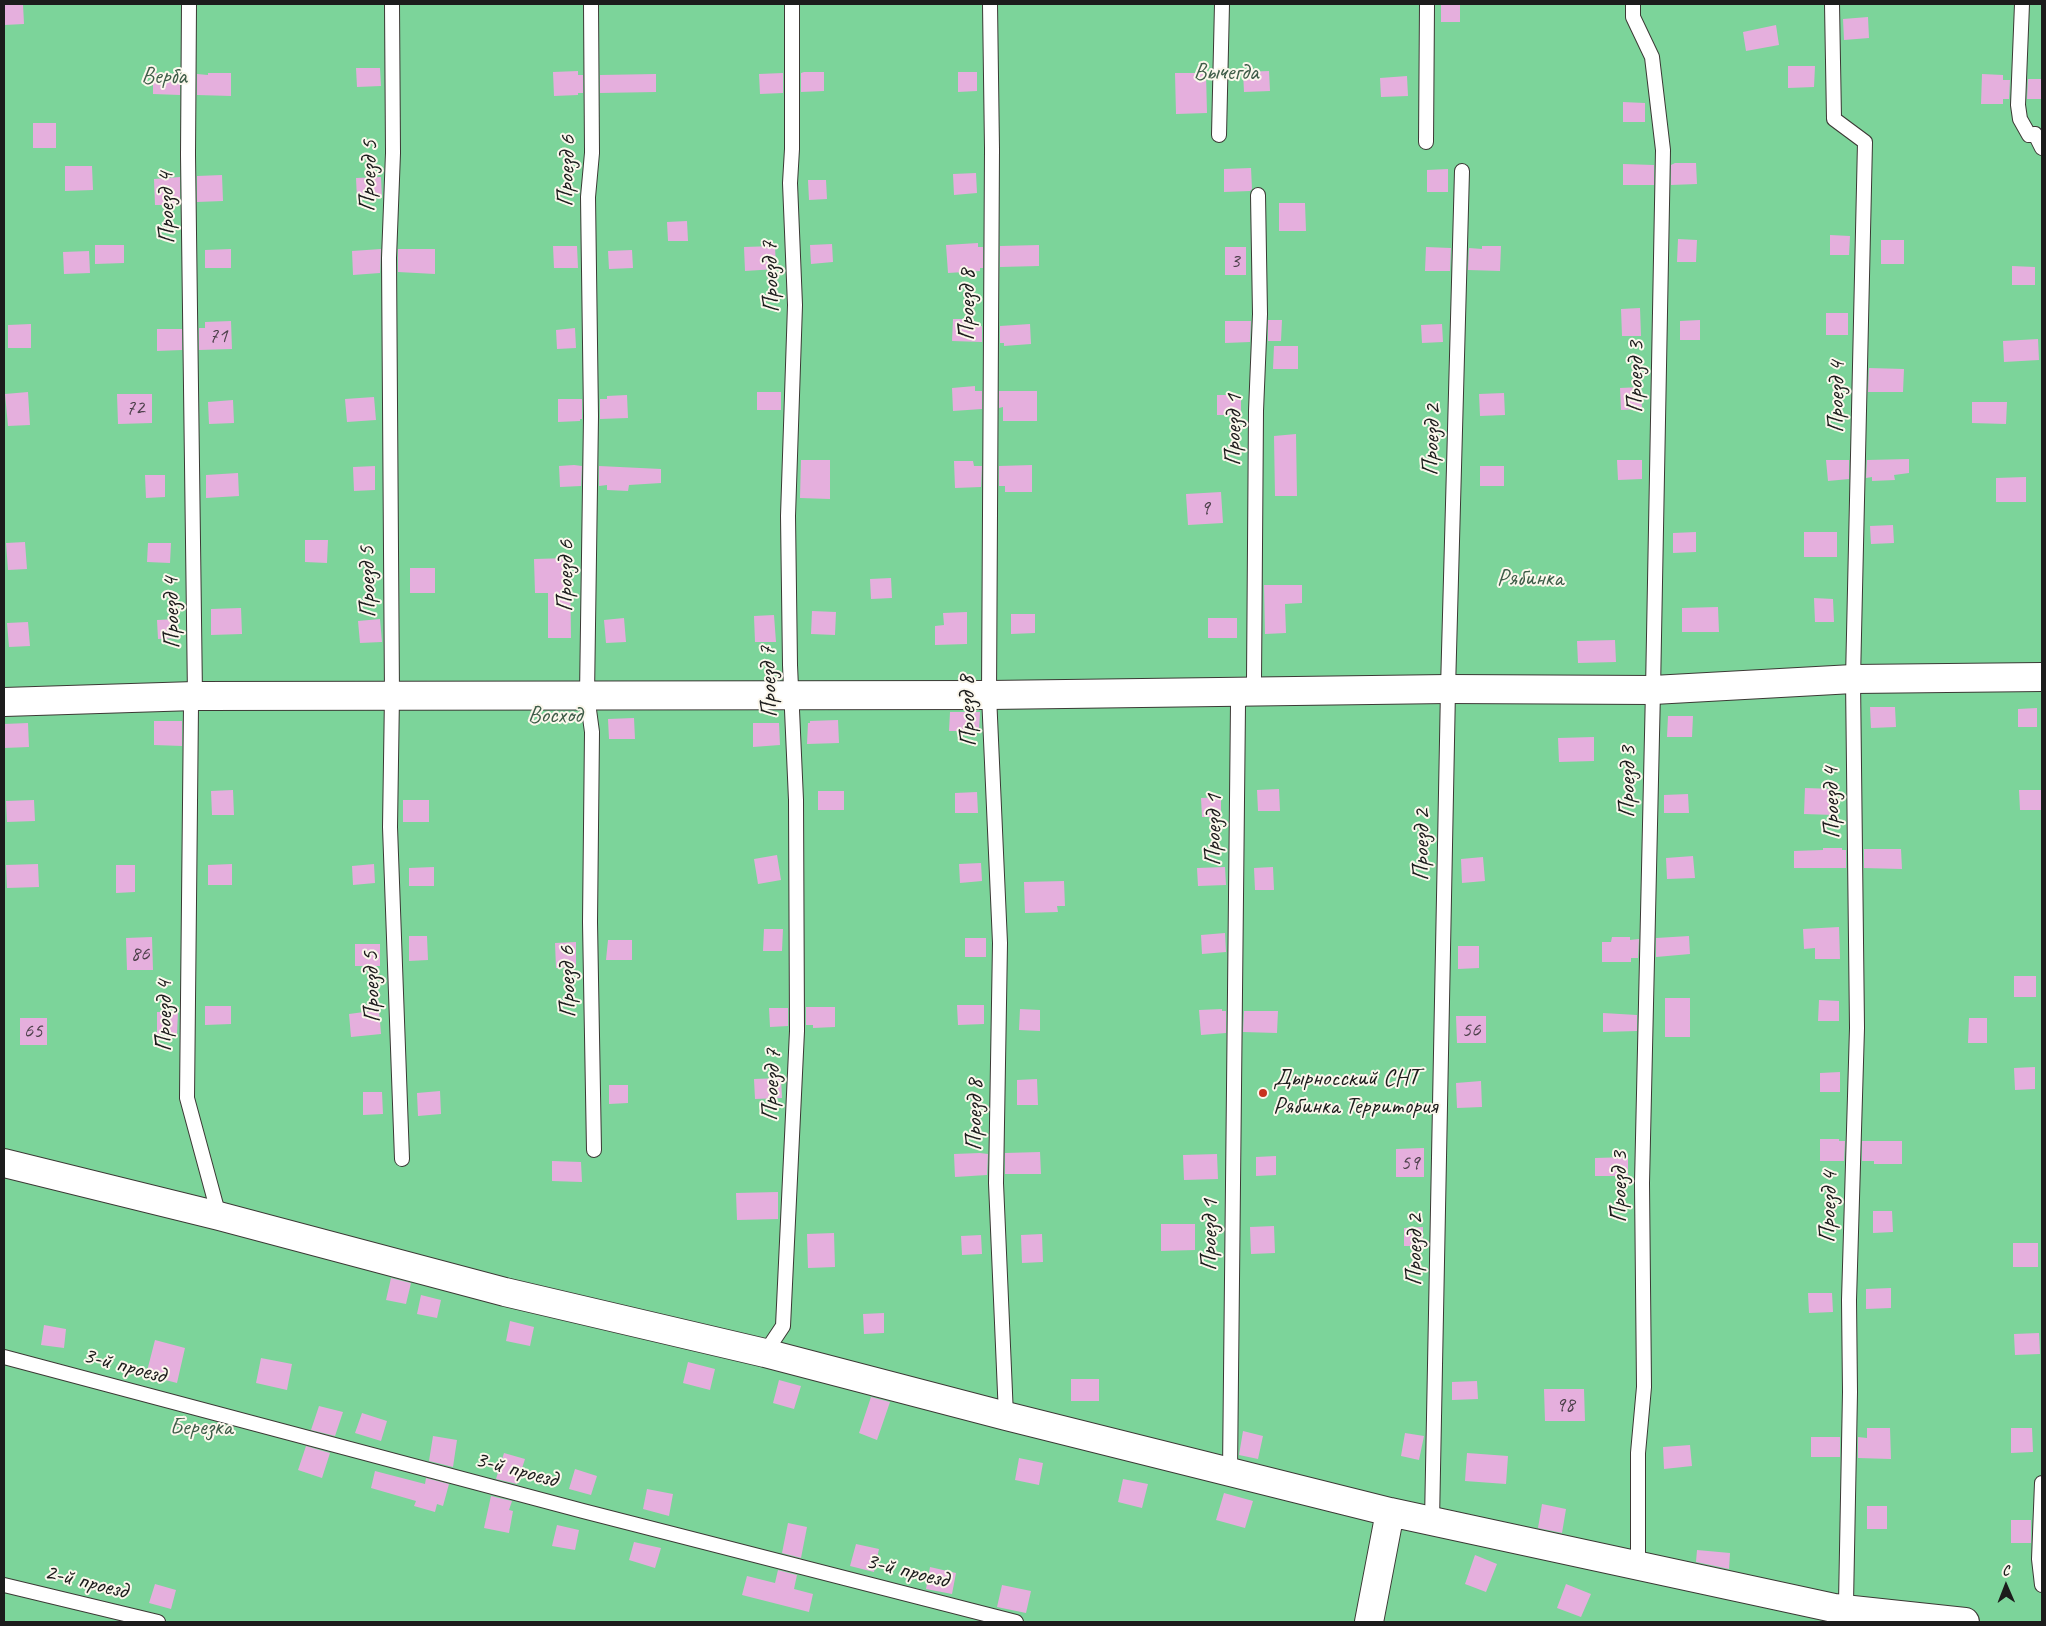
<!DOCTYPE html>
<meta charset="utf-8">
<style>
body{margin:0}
#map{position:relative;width:2046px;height:1626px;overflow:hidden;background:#f3dec1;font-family:Caveat,sans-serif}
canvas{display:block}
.frame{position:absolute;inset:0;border:5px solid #1c1c1c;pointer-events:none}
.north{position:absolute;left:1981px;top:1561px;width:50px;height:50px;-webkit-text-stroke:4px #fbf7ec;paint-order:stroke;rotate:359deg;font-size:14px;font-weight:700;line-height:20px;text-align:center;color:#1c1c1c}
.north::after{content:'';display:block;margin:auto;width:18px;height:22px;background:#1c1c1c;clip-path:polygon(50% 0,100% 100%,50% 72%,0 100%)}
</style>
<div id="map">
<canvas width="2046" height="1626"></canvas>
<div class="frame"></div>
<div class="north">С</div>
</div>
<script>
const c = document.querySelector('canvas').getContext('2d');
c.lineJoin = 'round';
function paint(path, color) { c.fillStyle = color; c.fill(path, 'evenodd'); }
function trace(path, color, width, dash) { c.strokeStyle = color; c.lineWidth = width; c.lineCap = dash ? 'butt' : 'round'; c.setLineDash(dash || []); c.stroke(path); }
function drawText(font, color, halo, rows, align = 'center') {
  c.font = font + ' Caveat,sans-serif'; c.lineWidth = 4; c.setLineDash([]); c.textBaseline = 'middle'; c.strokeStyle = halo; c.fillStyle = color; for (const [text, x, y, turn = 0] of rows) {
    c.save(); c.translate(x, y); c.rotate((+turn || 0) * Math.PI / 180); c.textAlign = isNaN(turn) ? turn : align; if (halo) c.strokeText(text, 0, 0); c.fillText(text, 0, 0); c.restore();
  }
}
const green = new Path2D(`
 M4,4H2042V1622H4Z`);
const building = new Path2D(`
 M4,4H23L24,24L4,25Z
 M1441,4H1460V22H1441Z
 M1868,17L1869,38L1844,40L1843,19Z
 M1776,25L1779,45L1746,51L1743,32Z
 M1788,66H1815L1814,87L1788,88Z
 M356,68H380L381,86L357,87Z
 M578,71V75H583V93H578V95L554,96L553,72Z
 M1269,71L1270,91L1244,92L1243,72Z
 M804,72H824V91L801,92V73Z
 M958,72H977V91L958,92Z
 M153,73L180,74V95L153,94Z
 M208,73H231V96L197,95V74L208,75Z
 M783,73V93L760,94L759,74Z
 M1175,73H1206L1207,113L1176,114Z
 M656,74V92L600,93V75Z
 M1982,74L2003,75V80H2010L2009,99H2003V104H1981Z
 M1407,76L1408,96L1381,97L1380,78Z
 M2028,79H2042V99H2027Z
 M1623,102L1645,103V122H1623Z
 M33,123H56V148H33Z
 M1675,163H1696L1697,184L1671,185V165Z
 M1623,164L1654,165V185H1623Z
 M65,166H92L93,190L65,191Z
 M1251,168L1252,189L1250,191L1224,192V169Z
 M1448,169V192H1427V170Z
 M976,173L977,193L954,195L953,174Z
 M222,175L223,201L197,202V176Z
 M180,177V203L178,205H155L154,179Z
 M381,177L382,198L357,199L356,178Z
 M808,180H826L827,199L809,200Z
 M1279,203H1305L1306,231H1279Z
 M687,221L688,241H668L667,222Z
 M1830,235L1850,236L1849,255H1830Z
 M1678,239L1697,240L1696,262H1677Z
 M1881,240H1904V264H1881Z
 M978,243V247H983V268H980V271L948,273L946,245Z
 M832,244L833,262L811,264L810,245Z
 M95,245H124V263L95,264Z
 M1039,245V266L1000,267V246Z
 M553,246H577L578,268H554Z
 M775,246L776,269L745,271L744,247Z
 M1482,246H1501L1500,271L1468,270L1469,248L1482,249Z
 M1225,247H1246V275H1225Z
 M1426,247L1451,248L1450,271H1425Z
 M231,249V268H205V250Z
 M381,249L380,273L353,275L352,251Z
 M398,249H435V274L398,272Z
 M632,250L633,268L609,269L608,251Z
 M89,251L90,273L64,274L63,252Z
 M2012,266L2035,267V285H2012Z
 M1640,308L1641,336H1622L1621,309Z
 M1826,313H1848V335H1826Z
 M953,319H973V327L982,326V342L952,341Z
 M1268,320H1282L1281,341H1268Z
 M1700,320V340H1680V321Z
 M231,321L232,349L199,350V328H205V322Z
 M1225,321H1251L1250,342L1225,343Z
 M31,324V348H8V325Z
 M1030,324L1031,344L1004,346V343H1000V326Z
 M1442,324L1443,342L1422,343L1421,325Z
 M575,328L576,348L557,349L556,330Z
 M157,329H182V350L157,351Z
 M2038,339L2039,360L2004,362L2003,341Z
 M1274,346H1298V369H1273Z
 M1869,368L1904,369L1903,392H1868Z
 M975,386V391H982V409L953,411L952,388Z
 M1641,387L1642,409L1621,410L1620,388Z
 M999,391H1037V421H1003V407L999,408Z
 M28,392L30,425L8,426L5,394Z
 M757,392H781V410H757Z
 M1504,393L1505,415L1480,416L1479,394Z
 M117,394H152V423L118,424Z
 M627,395L628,418L600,419V399H607V396Z
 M1217,395H1241V415H1217Z
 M374,397L376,420L347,422L345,399Z
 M558,399H582V419H580V421L558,422Z
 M233,400L234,423L209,424L208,402Z
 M1972,402H2007L2006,424L1972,423Z
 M1296,434L1297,496H1275L1274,436Z
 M1909,459V473L1894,475L1895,480L1872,481V477L1866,478L1867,460Z
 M801,460H830V499L800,498Z
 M1617,460H1642V479L1618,480Z
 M1826,460H1849V479L1828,481Z
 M954,461H973L974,466H982L981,487L955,488Z
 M574,465L582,466L581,486L560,487L559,466Z
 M1032,465V492H1005V486H999V466Z
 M375,466V490L354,491L353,467Z
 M599,466L661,469V483L629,485L628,491L607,490V485L599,486Z
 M1480,466H1504V486H1480Z
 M238,473L239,496L206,498V475Z
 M145,475H165V497L146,498Z
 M2026,477V502H1996V478Z
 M1221,492L1223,523L1188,525L1186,494Z
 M1893,525L1894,543L1871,544L1870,526Z
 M1696,532V552L1673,553V533Z
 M1804,532H1837V557H1804Z
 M305,540H328L327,563L305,562Z
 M25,542L27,569L8,570L6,543Z
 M148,543H171L170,563L147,562Z
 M570,558L571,638H548V593H535L534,559Z
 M410,568H435V593H410Z
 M891,578L892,598L871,599L870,579Z
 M1264,585H1302V603L1285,604L1286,633L1265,634Z
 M1814,598L1833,599L1834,622H1815Z
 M1718,607L1719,632H1682V608Z
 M241,608L242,634L211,635V609Z
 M812,611L836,612L835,635L811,634Z
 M967,612V644L935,645V626L944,625L943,613Z
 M1011,614H1035V633L1011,634Z
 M774,615L776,642H755L754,616Z
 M624,618L626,642L606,643L604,620Z
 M1208,618H1237V638H1208Z
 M177,619L178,638L158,639L157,620Z
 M380,619L382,642L360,643L358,621Z
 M28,622L30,646L9,647L7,623Z
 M1615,640L1616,662L1578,663L1577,641Z
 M1870,707H1895L1896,727L1871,728Z
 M2037,708V727H2018V709Z
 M950,712H980L979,731H949Z
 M1668,716H1693L1692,737H1667Z
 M634,718L635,739H609L608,719Z
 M838,720L839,743L807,744L808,723H810V721Z
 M154,721H182V746L154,745Z
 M28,723L29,747L4,748V724Z
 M753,723H779L780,745L753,747Z
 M1594,737V761L1559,762L1558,738Z
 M1805,788L1835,789L1834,815L1804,814Z
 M1279,789L1280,811H1258L1257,790Z
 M233,790L234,815H212L211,791Z
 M2019,790H2042V810H2020Z
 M818,791H844V810H818Z
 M977,792L978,813H955V793Z
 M1688,794L1689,813H1664V795Z
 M1221,797V817H1202L1201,798Z
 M34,800L35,821L7,822L6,801Z
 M403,800H429V822H403Z
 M1823,848H1842V850H1846V868H1794V851L1823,850Z
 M1864,849H1901L1902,869L1864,868Z
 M777,855L781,880L758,884L754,859Z
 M1693,856L1695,878L1667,879L1666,858Z
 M1483,857L1485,881L1462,883L1461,859Z
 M981,863L982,881L960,883L959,864Z
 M38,864L39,887L7,888L6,865Z
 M232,864V885H208V865Z
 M374,864L375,883L353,885L352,866Z
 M116,865H135V892L116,893Z
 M434,867V886H409V868Z
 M1225,867L1226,885L1198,886L1197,868Z
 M1273,867L1274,890H1255L1254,868Z
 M1064,881L1065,906H1057L1058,912L1025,913L1024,882Z
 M1839,927L1840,959H1815V948L1804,949L1803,929Z
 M764,929H783L782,951H763Z
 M1225,933L1226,952L1202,954L1201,935Z
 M409,936H427L428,960L409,961Z
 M1689,936L1690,954L1656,957V938Z
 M152,937L153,970H127L126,938Z
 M1612,937H1630V940L1639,939L1638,958H1631V962H1602V942H1611Z
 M965,938H986V957H965Z
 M608,940H632V960H606Z
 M576,942V967L556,968L555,943Z
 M355,944H380V966H355Z
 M1458,946H1479V968L1458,969Z
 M2014,976H2036V997H2014Z
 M1665,998H1690V1037H1665Z
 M1819,1000L1839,1001V1021H1818Z
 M957,1005H984V1024L958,1025Z
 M205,1006H231V1024L205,1025Z
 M806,1007H835V1027L813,1028V1025H806Z
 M769,1008H788V1026L770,1027Z
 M1020,1009L1040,1010V1031L1019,1030Z
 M1222,1009V1011H1226V1033L1201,1035L1199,1010Z
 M379,1010L381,1034L351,1037L349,1014Z
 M1244,1011H1278L1277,1033L1243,1032Z
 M157,1012H178L177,1034H157Z
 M1603,1013L1637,1015V1031L1603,1032Z
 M1456,1016H1486V1043H1457Z
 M20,1018H47V1045H20Z
 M1969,1018H1987V1043H1968Z
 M2035,1067V1089L2015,1090L2014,1068Z
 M1840,1072V1092H1820V1073Z
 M781,1078L782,1098L755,1099L754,1079Z
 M1037,1079L1038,1105H1017V1080Z
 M1481,1081L1482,1107L1457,1108L1456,1083Z
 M609,1085H628V1103L609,1104Z
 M440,1091L441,1114L418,1116L417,1093Z
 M363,1092H382L383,1114L363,1115Z
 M1820,1139H1839V1141H1845L1844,1161H1820Z
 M1862,1141H1902V1164H1874V1161H1862Z
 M1424,1148V1177H1396V1149Z
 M1040,1152L1041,1174H1005V1153Z
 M980,1153L988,1154L987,1175L955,1177L954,1154Z
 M1217,1154L1218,1179L1184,1180L1183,1155Z
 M1276,1156V1175L1256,1176V1157Z
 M1628,1157V1176H1595V1158Z
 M552,1161L581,1162L582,1182L552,1181Z
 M778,1192V1219L737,1220L736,1193Z
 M1873,1211H1892L1893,1232L1873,1233Z
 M1161,1224H1195V1250L1161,1251Z
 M1274,1226L1275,1253L1251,1254L1250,1227Z
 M1423,1227V1246H1404V1228Z
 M834,1233L835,1267L808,1268L807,1234Z
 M1042,1234L1043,1262L1022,1263L1021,1235Z
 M981,1235L982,1254L962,1255L961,1236Z
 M2013,1243H2038V1267H2013Z
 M391,1278L411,1283L406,1304L386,1300Z
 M1891,1288V1308L1866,1309V1289Z
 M1808,1293H1832L1833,1312L1809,1313Z
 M421,1295L441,1300L437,1318L417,1314Z
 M884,1313V1333L864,1334L863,1314Z
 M510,1321L534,1327L530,1346L506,1341Z
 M44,1325L66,1329L64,1348L41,1345Z
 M2039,1333L2040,1354L2015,1355L2014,1334Z
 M155,1340L185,1348L177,1383L146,1375Z
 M261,1358L292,1364L287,1390L256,1383Z
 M688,1362L715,1369L710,1390L683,1383Z
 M1071,1379H1099V1401H1071Z
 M779,1380L801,1386L794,1409L773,1403Z
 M1477,1381L1478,1399L1452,1400V1382Z
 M1544,1389H1584L1585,1421H1545Z
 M871,1397L890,1402L877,1440L859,1433Z
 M319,1406L343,1412L335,1436L311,1430Z
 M362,1413L387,1421L381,1441L355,1433Z
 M1867,1428H1890L1891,1459L1858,1458V1437L1867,1438Z
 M2011,1428H2032L2033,1452L2011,1453Z
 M1243,1431L1263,1436L1258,1459L1239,1455Z
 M1405,1433L1424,1436L1419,1460L1401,1456Z
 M433,1436L457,1440L453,1467L429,1461Z
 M1811,1437H1840V1457H1811Z
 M1690,1445L1692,1466L1664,1469L1663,1447Z
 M306,1446L330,1453L322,1478L298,1470Z
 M504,1453L525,1459L517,1484L496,1479Z
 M1467,1453L1508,1456L1506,1484L1465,1481Z
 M1019,1458L1043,1463L1039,1485L1015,1480Z
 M575,1469L597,1476L591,1495L569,1489Z
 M375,1471L425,1484L426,1478L449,1484L443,1506L437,1504L435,1512L414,1506L416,1501L371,1488Z
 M1123,1479L1148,1484L1142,1508L1118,1502Z
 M647,1489L673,1494L669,1516L643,1509Z
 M1224,1493L1253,1501L1245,1528L1216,1520Z
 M491,1496L512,1501L509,1510L513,1511L509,1533L484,1528Z
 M1542,1504L1566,1509L1562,1533L1538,1528Z
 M1867,1506H1887V1529H1867Z
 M2011,1520H2031V1543H2011Z
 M788,1523L807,1527L801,1558L782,1553Z
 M557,1525L579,1530L575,1550L552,1546Z
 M634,1542L661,1548L655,1568L629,1560Z
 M856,1544L879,1549L874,1572L850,1566Z
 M1697,1550L1730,1553L1729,1569L1696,1562Z
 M1475,1555L1497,1564L1486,1592L1465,1584Z
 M930,1567L956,1573L952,1594L926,1589Z
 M778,1570L797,1575L794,1589L813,1594L809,1612L742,1595L747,1576L775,1583Z
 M155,1584L176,1590L171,1609L149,1603Z
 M1566,1584L1591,1594L1581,1617L1557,1608Z
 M1002,1585L1031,1591L1026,1613L997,1607Z`);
const lane = new Path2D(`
 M189,4L188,155L195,696L191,705L187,1098L219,1216
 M392,4L393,153L389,258L392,695L390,827L402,1159
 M591,4L592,153L588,197L591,416L587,695L592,732L590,922L594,1150
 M990,4L992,149L989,695L1000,943L996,1183L1006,1416
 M1633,4V17L1652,57L1663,150L1653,690L1642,1183L1644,1387L1638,1453V1566
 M1832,4L1834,119L1865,142L1853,679L1857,1028L1849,1300L1850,1392L1846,1603L1837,1607
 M2022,4L2018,105L2020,119L2029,135L2035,134L2042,148
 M1219,135L1222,4
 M1426,142L1427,4
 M765,1353L783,1326L797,1031L796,800L790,665L788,516L795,305L790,183L792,149V4
 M4,1357L583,1511L1016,1622
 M1230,1471L1238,704L1254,680L1256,411L1260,314L1258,195
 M2042,1483L2039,1559L2042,1585
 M1432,1521L1448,689L1462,171
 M4,1585L158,1622`);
const street = new Path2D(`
 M4,702L195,696L989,695L1448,689L1653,690L1853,679L2042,677
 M4,1163L219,1216L505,1292L765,1353L1006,1416L1390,1512L1834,1608L1965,1622
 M1369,1622L1390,1512`);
const markers = [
 [1263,1093,5,"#c8321e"]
];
const numberNames = [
 ["3",1235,261],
 ["71",218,336],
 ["72",135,408],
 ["9",1205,508],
 ["86",140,954],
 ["56",1471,1030],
 ["65",33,1031],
 ["59",1410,1163],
 ["98",1565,1405]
];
const parkNames = [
 ["Вычегда",1226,73],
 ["Верба",164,77],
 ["Рябинка",1530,579],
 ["Восход",555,716],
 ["Березка",201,1428]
];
const streetNames = [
 ["Проезд 6",567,171,-88],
 ["Проезд 5",369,176,-88],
 ["Проезд 4",167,208,-91],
 ["Проезд 7",771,277,-92],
 ["Проезд 8",968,305,-90],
 ["Проезд 3",1636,377,-89],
 ["Проезд 4",1837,397,-89],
 ["Проезд 1",1234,430,-89],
 ["Проезд 2",1432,440,-88],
 ["Проезд 6",566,576,-89],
 ["Проезд 5",368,582,-91],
 ["Проезд 4",172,613,-91],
 ["Проезд 7",769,682,-92],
 ["Проезд 8",968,711,-92],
 ["Проезд 3",1628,782,-89],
 ["Проезд 4",1832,803,-91],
 ["Проезд 1",1214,830,-89],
 ["Проезд 2",1422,845,-89],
 ["Проезд 6",568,982,-91],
 ["Проезд 5",372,987,-92],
 ["Проезд 4",165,1016,-90],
 ["Проезд 7",772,1085,-87],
 ["Проезд 8",975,1115,-89],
 ["Проезд 3",1620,1187,-90],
 ["Проезд 4",1829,1207,-88],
 ["Проезд 1",1210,1235,-89],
 ["Проезд 2",1415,1250,-89],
 ["3-й проезд",124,1366,15],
 ["3-й проезд",516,1470,15],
 ["3-й проезд",907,1571,14],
 ["2-й проезд",86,1582,14]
];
const poiNames = [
 ["Дырносский СНТ",1273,1079],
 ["Рябинка Территория",1273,1107]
];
paint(green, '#7cd49a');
paint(building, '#e5afdd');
trace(lane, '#3c3935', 16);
trace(street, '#3c3935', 30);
trace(lane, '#fff', 14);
trace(street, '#fff', 28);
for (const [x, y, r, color] of markers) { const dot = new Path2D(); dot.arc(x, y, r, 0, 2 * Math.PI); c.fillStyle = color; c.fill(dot); trace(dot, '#fbf7ec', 2); }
drawText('21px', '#4e414c', null, numberNames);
drawText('24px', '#3e5c48', '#fbf7ec', parkNames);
drawText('24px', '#1c1c1c', '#fbf7ec', streetNames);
drawText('24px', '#1c1c1c', '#fbf7ec', poiNames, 'left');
</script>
